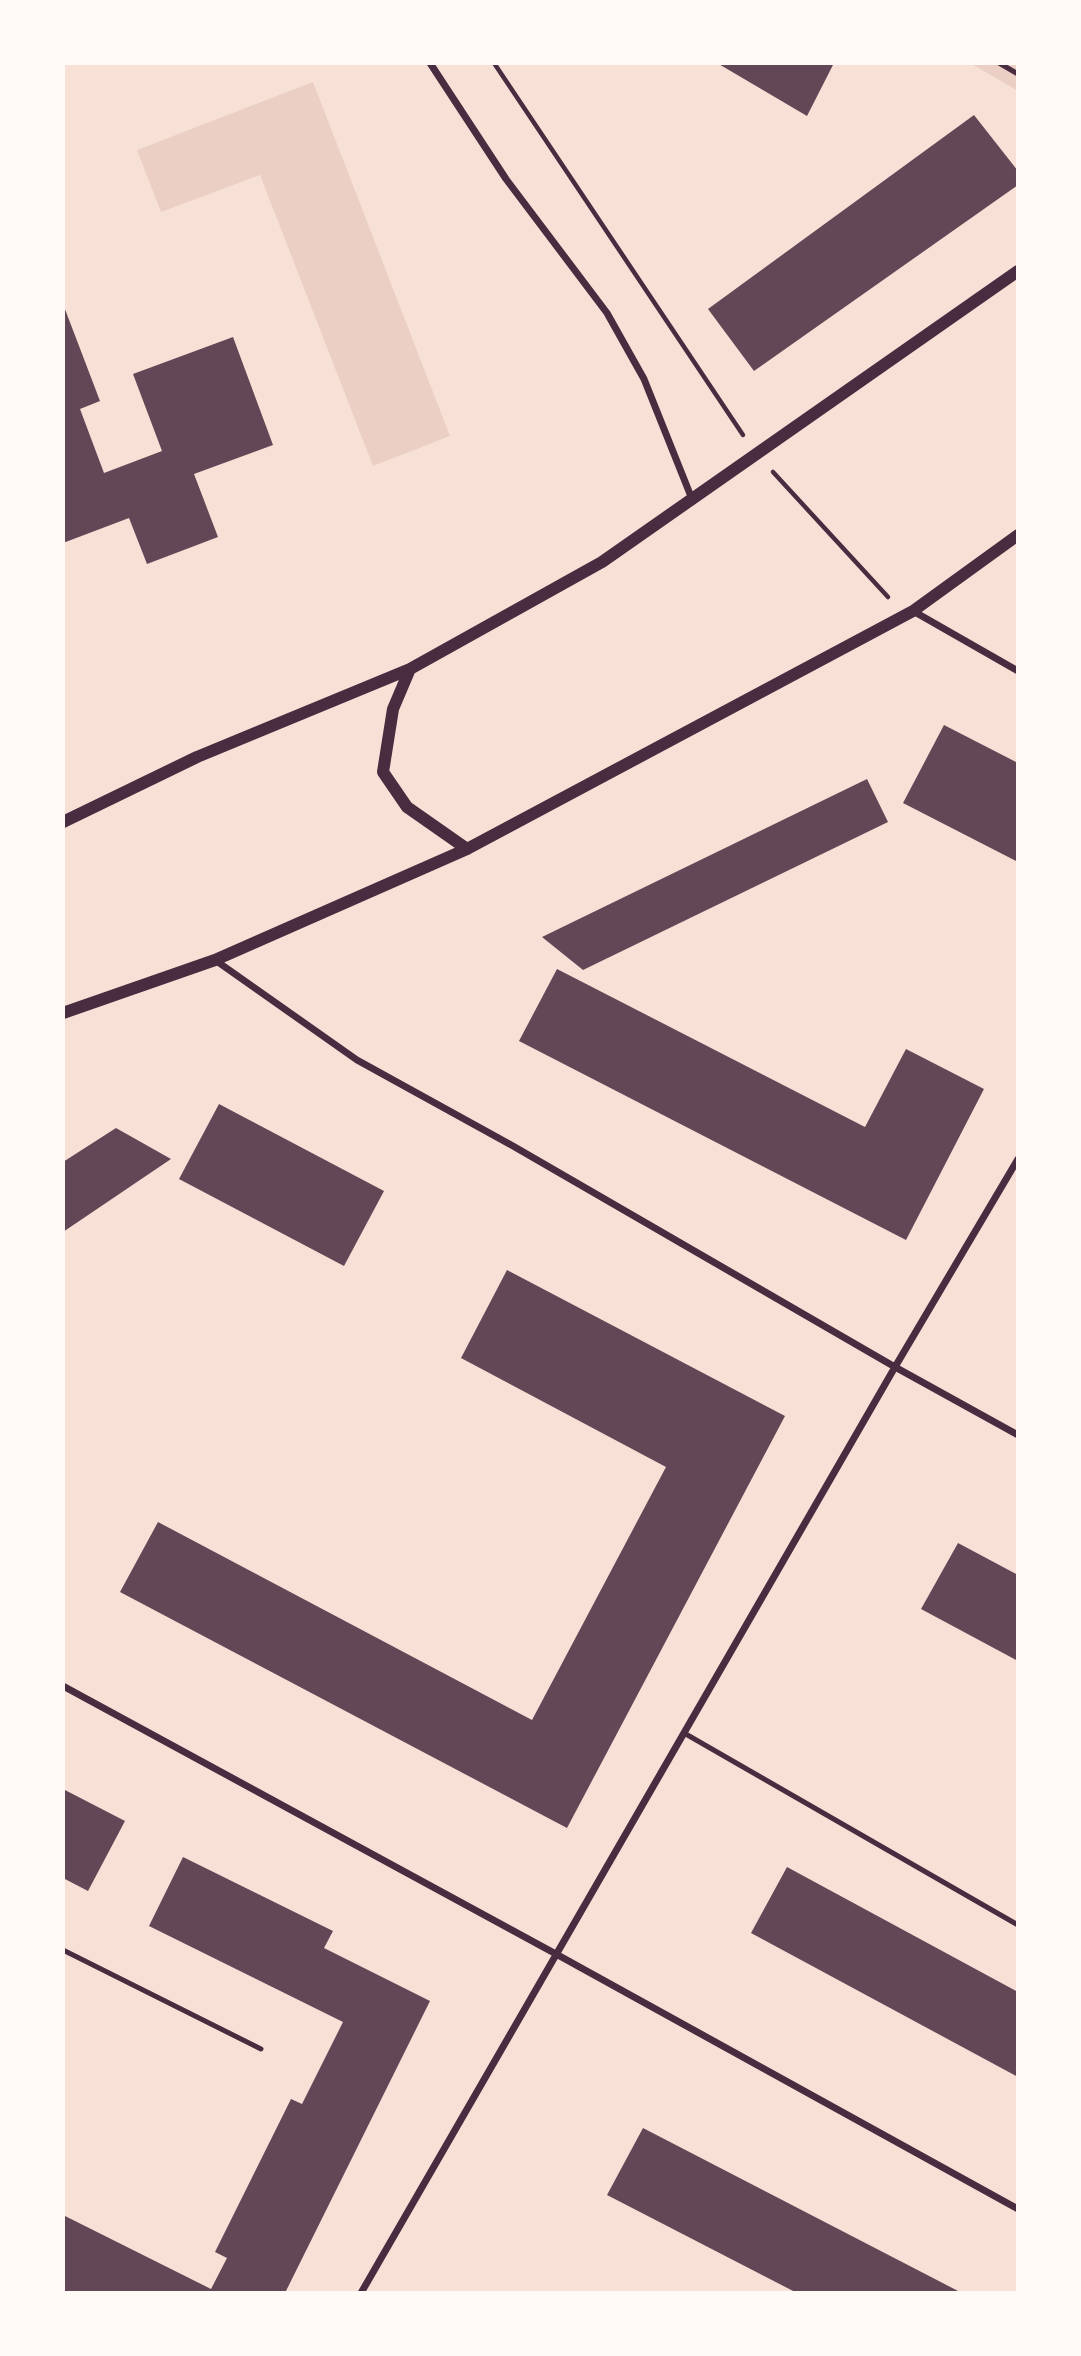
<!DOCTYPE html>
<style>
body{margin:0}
#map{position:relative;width:1081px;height:2356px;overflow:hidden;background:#f7e1d7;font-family:"Open Sans",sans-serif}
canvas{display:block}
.frame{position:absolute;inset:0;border:65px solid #fffaf5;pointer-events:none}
</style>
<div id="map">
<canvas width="1081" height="2356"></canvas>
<div class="frame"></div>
</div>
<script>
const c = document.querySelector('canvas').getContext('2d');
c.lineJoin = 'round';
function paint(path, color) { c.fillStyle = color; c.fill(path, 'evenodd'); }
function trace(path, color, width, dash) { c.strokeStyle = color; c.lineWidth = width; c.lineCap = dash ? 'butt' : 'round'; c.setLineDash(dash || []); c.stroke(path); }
const green = new Path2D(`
 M970,63H1018V91Z
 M313,82L450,436L373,466L260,175L161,212L137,150Z`);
const building = new Path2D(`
 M717,63H834L807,116Z
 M974,115L1018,171V185L754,371L708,309Z
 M63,304L100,401L80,409L104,473L162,451L133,374L233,337L273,445L194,474L218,537L147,564L129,518L63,543Z
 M944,725L1018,763V862L903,803Z
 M867,779L888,822L583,970L542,937Z
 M557,969L865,1127L906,1049L984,1089L906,1240L519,1041Z
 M219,1104L384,1191L344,1266L179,1179Z
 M116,1128L171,1159L63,1232V1162Z
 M507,1270L785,1416L567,1828L120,1592L158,1522L532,1720L666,1467L461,1358Z
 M958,1543L1018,1575V1661L921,1609Z
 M63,1789L125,1821L88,1891L63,1878Z
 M183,1857L333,1931L324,1948L430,2001L285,2293H63V2215L211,2289L227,2258L215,2252L291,2099L302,2104L343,2022L149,1926Z
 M787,1867L1018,1992V2077L751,1933Z
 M643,2128L962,2293H797L607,2195Z`);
const path = new Path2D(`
 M494,63L743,435
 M773,472L888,597`);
const service = new Path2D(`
 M999,63L1018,74
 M684,1733L1018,1925
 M63,1950L261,2049`);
const minor = new Path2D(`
 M430,63L506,179L607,313L644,379L692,499
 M913,611L1018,671
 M215,960L357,1060L513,1146L895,1367L1018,1435
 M63,1686L556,1954L1018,2209
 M361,2293L895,1367L1018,1159`);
const tertiary = new Path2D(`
 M410,669L393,709L383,772L407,807L467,849
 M63,822L197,757L410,669L602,562L1018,271
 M63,1013L215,960L467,849L913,611L1018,535`);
paint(green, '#ebcfc5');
paint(building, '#644757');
trace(path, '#4a2c40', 4.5);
trace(service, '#4a2c40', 5);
trace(minor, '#4a2c40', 7);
trace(tertiary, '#4a2c40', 12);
</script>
